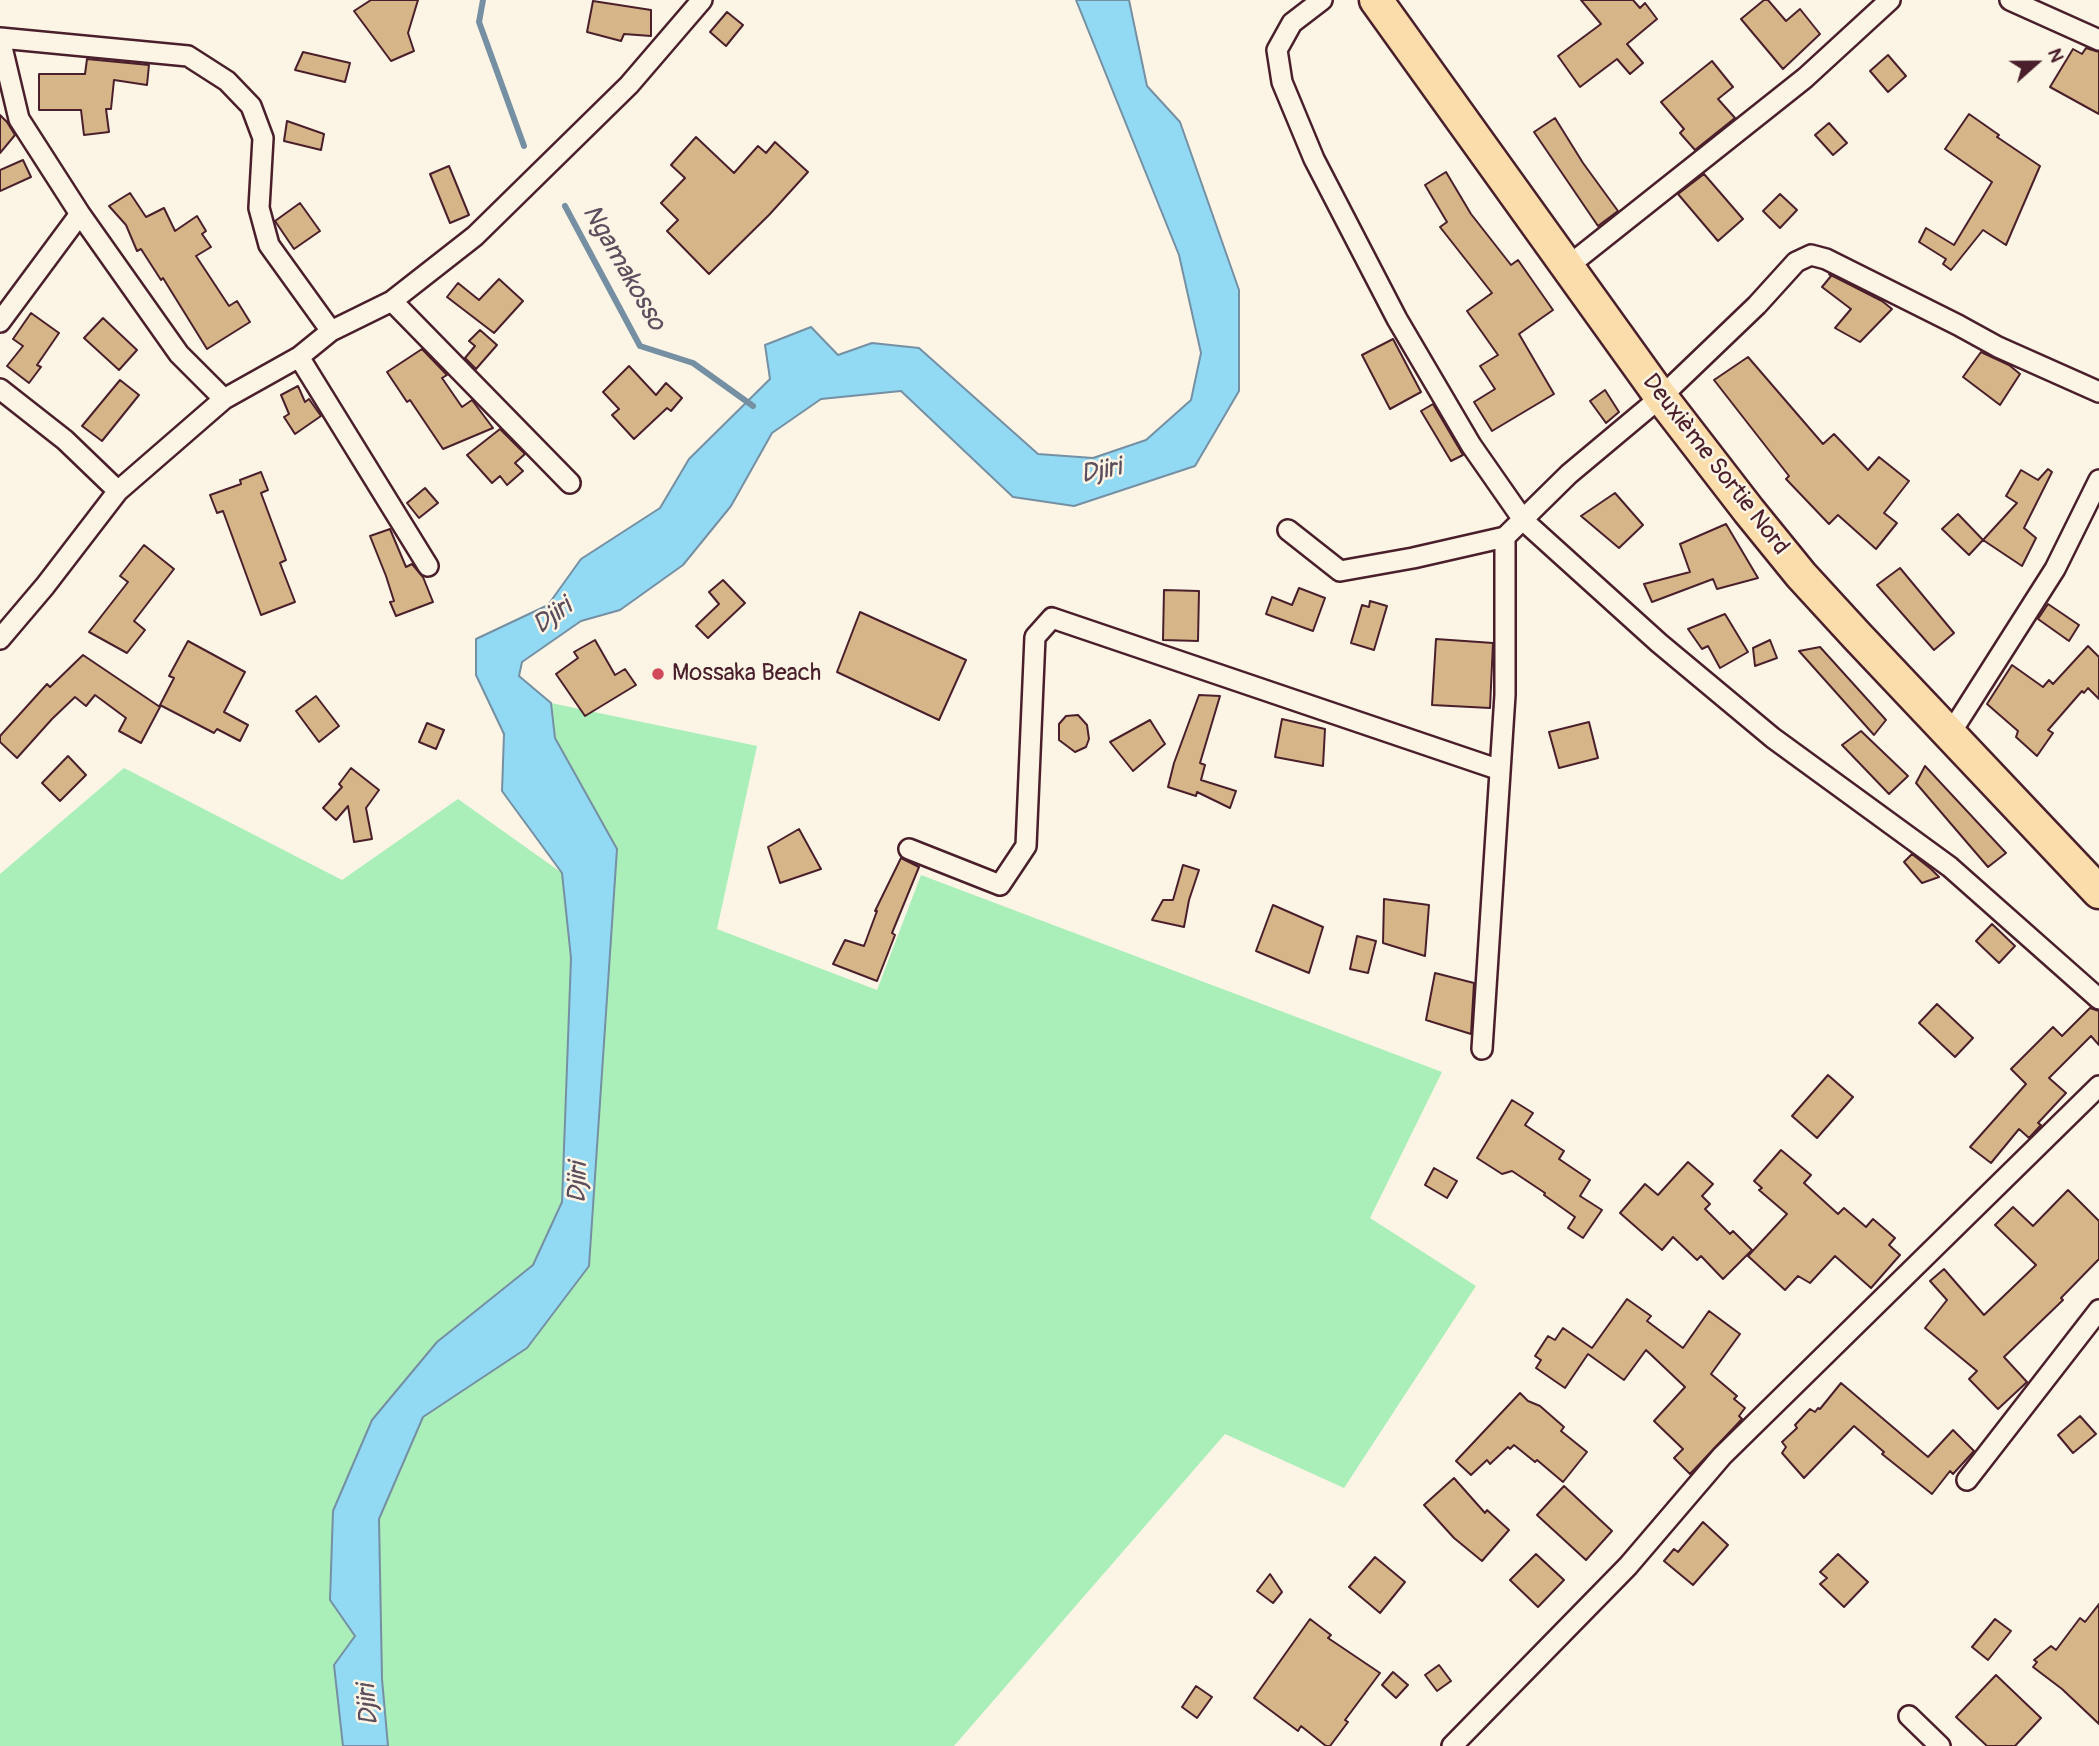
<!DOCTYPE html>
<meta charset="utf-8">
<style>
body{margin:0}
#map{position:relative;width:2099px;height:1746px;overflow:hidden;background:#fcf5e5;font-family:Pangolin,sans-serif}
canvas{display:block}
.north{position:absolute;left:2001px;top:28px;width:70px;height:70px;-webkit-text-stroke:5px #fcf5e5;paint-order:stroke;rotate:69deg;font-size:19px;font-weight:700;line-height:28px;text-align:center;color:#4a1f2b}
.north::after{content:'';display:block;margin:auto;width:24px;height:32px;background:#4a1f2b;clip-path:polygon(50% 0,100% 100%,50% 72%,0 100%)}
</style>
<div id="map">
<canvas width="2099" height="1746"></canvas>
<div class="north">N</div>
</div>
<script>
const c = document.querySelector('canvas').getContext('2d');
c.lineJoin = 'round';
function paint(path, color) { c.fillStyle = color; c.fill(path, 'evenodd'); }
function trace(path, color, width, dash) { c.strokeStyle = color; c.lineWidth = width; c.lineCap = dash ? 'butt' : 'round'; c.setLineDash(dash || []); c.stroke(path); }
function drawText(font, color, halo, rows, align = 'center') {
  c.font = font + ' Pangolin,sans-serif'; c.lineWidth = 5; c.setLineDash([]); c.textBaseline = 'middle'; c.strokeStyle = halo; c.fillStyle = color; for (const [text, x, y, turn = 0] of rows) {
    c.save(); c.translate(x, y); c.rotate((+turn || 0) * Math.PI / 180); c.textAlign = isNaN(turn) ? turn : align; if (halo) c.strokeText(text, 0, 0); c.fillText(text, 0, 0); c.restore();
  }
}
const green = new Path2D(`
 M551,703L757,746L717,929L877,990L921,875L1442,1072L1370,1218L1476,1286L1344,1488L1225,1434L954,1746H388L382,1679L379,1519L423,1417L527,1348L589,1266L617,849L555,738Z
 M124,768L342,880L458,799L562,873L571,958L562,1202L533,1265L437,1342L330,1600L355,1636L334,1665L343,1746H0V874Z`);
const water = new Path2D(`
 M1076,0H1129L1147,86L1180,122L1239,290V391L1195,466L1074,506L1013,497L901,391L821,399L772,433L731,506L683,565L620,610L581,621L522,662L519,676L551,703L555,738L617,849L589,1266L527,1348L423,1417L379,1519L382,1679L388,1746H343L334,1665L355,1636L330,1600L333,1511L372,1420L437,1342L533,1265L562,1202L571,958L562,873L502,791L504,734L476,675V639L548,605L581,559L660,508L689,459L770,379L765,345L811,327L838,355L872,343L919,348L1038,454L1093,458L1146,440L1191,400L1201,353L1179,255Z`);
const stream = new Path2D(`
 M483,0L479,22L524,146
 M565,206L640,346L693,363L753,406`);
const building = new Path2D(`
 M371,0H418L408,33L414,51L391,61L354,11Z
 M1581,0H1633L1640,8L1645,3L1657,19L1627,44L1643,63L1630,74L1617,59L1580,87L1558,56L1601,24Z
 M1764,0H1768L1786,21L1800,9L1820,34L1783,69L1741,19Z
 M593,1L651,10V36L624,34L621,41L587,32Z
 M727,12L743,25L726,46L710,32Z
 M2086,48L2099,52V114L2050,87L2073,49L2082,54Z
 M303,52L350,63L345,82L295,70Z
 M1888,55L1906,76L1888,92L1870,71Z
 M87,59L149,65L147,85L114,80L111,109H106L109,132L84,135L81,110H39V74H85Z
 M1712,61L1733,87L1718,99L1735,118L1695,150L1680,133L1684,129L1661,102Z
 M1969,114L1999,135L1997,137L2040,166L2006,245L1983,230L1951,270L1943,264L1946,259L1919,242L1926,228L1954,245L1992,182L1945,149Z
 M0,115L7,122L15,135L0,153Z
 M1555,118L1583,163L1618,211L1598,226L1534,132Z
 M287,121L324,134L321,150L284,141Z
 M1829,123L1847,143L1833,155L1815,135Z
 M696,137L734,173L758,146L766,153L775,142L808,172L769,215L709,274L667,231L678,220L661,203L685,178L671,165Z
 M23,160L31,177L0,191V170Z
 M449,166L469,215L450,223L430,174Z
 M1446,172L1471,214L1511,265L1518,260L1553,310L1519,334L1554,394L1492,431L1474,402L1495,389L1480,366L1498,355L1467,311L1492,293L1440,227L1447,222L1425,185Z
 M1704,174L1743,219L1718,241L1678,194Z
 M130,193L146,217L164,208L175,231L197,216L206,231L202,234L211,247L196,256L229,306L237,301L250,322L207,349L163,278L161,280L141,249L137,251L126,225L109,206Z
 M1780,194L1797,210L1780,228L1763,211Z
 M300,203L320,231L294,249L275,221Z
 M1829,274L1882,301L1892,309L1860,342L1835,328L1851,309L1822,287L1831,276Z
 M499,279L523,301L494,333L447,297L458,283L479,300Z
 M31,313L59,333L37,365L41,367L29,383L7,366L23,346L13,339Z
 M103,318L137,350L119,370L84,338Z
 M480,330L497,345L476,369L465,358L475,346L469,341Z
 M1393,339L1421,392L1390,409L1362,355Z
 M422,349L447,375L442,378L462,407L472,400L493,428L443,449L410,400L407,402L387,372Z
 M1981,352L2009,365L2020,374L2000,405L1963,377Z
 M1748,357L1823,444L1834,434L1868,470L1879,457L1909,481L1884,513L1897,523L1876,549L1838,515L1829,524L1786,479L1789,476L1714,380Z
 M629,366L656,395L666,383L682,398L671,411L667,408L634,439L612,415L619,409L603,392Z
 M120,380L139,395L102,441L82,426Z
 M298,386L305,402L309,399L321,416L295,434L284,417L289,414L281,395Z
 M1605,390L1619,412L1606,423L1590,401Z
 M1433,404L1463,455L1451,461L1421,411Z
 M500,429L525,454L515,463L523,471L507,485L500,476L492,483L467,455Z
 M2048,469L2052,472L2024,528L2036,538L2022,566L1983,540L2017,503L2006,496L2021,470L2038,480Z
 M261,472L268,490L261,493L286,560L280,563L295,602L261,615L223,511L217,513L210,495L241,484L240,480Z
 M425,488L438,503L419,518L407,503Z
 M1615,493L1643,525L1619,548L1581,516Z
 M1958,514L1983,540L1969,555L1942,529Z
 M1726,524L1758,578L1717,589L1713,579L1652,602L1644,584L1690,572L1680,544Z
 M390,529L406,567L412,564L423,577L433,602L396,616L390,602L394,601L386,576L370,536Z
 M144,545L174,569L134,621L145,630L127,653L89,632L128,582L120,576Z
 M1900,568L1954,633L1934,650L1877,585Z
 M723,580L745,603L708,638L696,626L719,604L709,592Z
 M1299,588L1325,598L1313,631L1266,614L1272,597L1292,605Z
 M1164,590L1199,591L1198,641L1163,640Z
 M1370,601L1387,606L1374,650L1351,643L1362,605L1369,607Z
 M2048,604L2079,625L2069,641L2038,619Z
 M860,612L966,660L939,720L837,672Z
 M1725,614L1748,652L1720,668L1708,646L1702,649L1688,629Z
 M1436,639L1493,643L1490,708L1432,705Z
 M595,640L615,675L625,669L636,685L585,716L556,674L578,658L574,652Z
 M1770,640L1777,658L1755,666L1753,648Z
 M188,641L245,672L224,712L248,725L240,741L217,729L214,733L160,705L174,678L169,676Z
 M2088,646L2099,657V699L2088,688L2084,693L2082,691L2048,730L2053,733L2037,756L2016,737L2018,731L1987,704L2012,665L2043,687L2049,680L2053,684Z
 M1820,647L1886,720L1874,735L1799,651Z
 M83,655L160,707L141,743L119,731L126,718L95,695L86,706L75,697L52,719L17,758L0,742V736L47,684L50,687Z
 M1199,695L1220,696L1200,763L1205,765L1201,780L1236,791L1230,808L1197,792L1196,796L1168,787L1174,763Z
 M316,696L339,726L319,742L296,711Z
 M1078,715L1087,725L1089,739L1086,747L1075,752L1059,740V724L1066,716Z
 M1282,719L1325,729L1323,766L1275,757Z
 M1150,720L1165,744L1133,771L1110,742Z
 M1589,722L1598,758L1559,768L1549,732Z
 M427,723L444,730L436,749L419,742Z
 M1861,731L1908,776L1889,794L1842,745Z
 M68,756L86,775L60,801L42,783Z
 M1925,766L2006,853L1988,867L1916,783Z
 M351,768L379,790L366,808L372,839L354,842L348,806L336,820L323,808L342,787L339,784Z
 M799,829L821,869L780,883L768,847Z
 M1912,854L1931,869L1939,877L1922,883L1904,862Z
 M901,858L919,867L892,933L895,935L877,981L833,964L845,940L864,946L877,911H875Z
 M1183,865L1199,870L1189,900L1184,927L1152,920L1163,900H1173Z
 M1384,899L1429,905L1425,956L1383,943Z
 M1273,905L1323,927L1309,973L1256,951Z
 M1992,924L2015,946L1999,963L1976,941Z
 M1357,936L1376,941L1368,973L1350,969Z
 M1435,973L1474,983L1471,1034L1426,1020Z
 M1937,1004L1973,1038L1955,1057L1919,1023Z
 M2090,1008L2099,1011V1045L2091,1036L2049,1078L2066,1093L2038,1123L2041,1125L2029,1138L2019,1129L1991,1163L1970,1147L2026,1084L2011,1069L2053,1027L2062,1036Z
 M1828,1075L1853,1097L1817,1138L1792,1116Z
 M1512,1100L1533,1113L1525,1125L1564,1151L1559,1159L1590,1180L1580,1196L1602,1210L1583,1238L1568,1228L1575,1217L1544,1195L1545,1193L1512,1171L1502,1174L1477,1158Z
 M1781,1150L1811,1175L1804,1183L1838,1214L1844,1208L1866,1227L1873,1219L1895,1238L1889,1245L1900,1255L1871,1288L1835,1256L1810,1283L1798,1276L1785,1290L1748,1256L1787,1214L1759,1190L1762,1188L1754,1181Z
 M1688,1162L1713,1184L1702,1196L1710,1204L1705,1209L1730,1234L1733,1231L1752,1250L1723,1279L1701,1256L1697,1260L1673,1237L1662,1250L1620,1213L1645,1184L1658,1195Z
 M1434,1168L1457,1181L1447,1198L1425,1185Z
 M2068,1190L2099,1221V1259L2061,1298L2063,1300L2004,1357L2027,1382L1998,1409L1969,1379L1977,1371L1925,1328L1947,1300L1930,1281L1944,1269L1984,1315L2036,1265L1995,1225L2013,1207L2033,1226Z
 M1627,1299L1651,1316L1647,1321L1683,1348L1709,1311L1740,1334L1711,1374L1737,1396L1734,1399L1745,1408L1739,1416L1742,1419L1690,1474L1674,1458L1683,1449L1654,1421L1685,1387L1646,1350L1624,1380L1588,1354L1565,1388L1536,1368L1541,1360L1535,1356L1548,1336L1555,1340L1563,1328L1592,1348Z
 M1841,1383L1928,1457L1953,1430L1974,1451L1953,1474L1950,1471L1932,1494L1882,1454L1884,1452L1854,1426L1804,1478L1782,1453L1786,1447L1782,1442L1797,1428L1795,1425L1810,1409L1815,1412L1818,1408L1820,1409Z
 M1520,1393L1528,1401L1540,1406L1564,1427L1561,1431L1587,1452L1563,1482L1537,1460L1535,1462L1514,1445L1510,1449L1508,1447L1490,1464L1487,1460L1471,1475L1456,1461Z
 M2080,1416L2096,1434L2073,1453L2058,1435Z
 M1454,1478L1485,1513L1487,1510L1509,1530L1482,1561L1454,1538L1424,1505Z
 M1564,1486L1612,1531L1586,1560L1537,1515Z
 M1703,1522L1728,1545L1693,1585L1664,1561L1674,1549L1678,1552Z
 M1536,1554L1564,1580L1538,1607L1510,1580Z
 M1838,1554L1868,1582L1844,1607L1820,1584L1827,1578L1820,1572Z
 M1375,1557L1405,1582L1380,1613L1349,1587Z
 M1270,1574L1282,1592L1273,1603L1257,1591Z
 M2099,1604V1724L2062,1689L2033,1667L2037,1662L2034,1660L2051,1646L2056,1650L2080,1618L2085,1622Z
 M1310,1619L1331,1635L1328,1638L1380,1673L1345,1720L1348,1722L1330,1746H1326L1301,1726L1298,1731L1254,1698Z
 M1995,1619L2011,1631L1988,1660L1972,1647Z
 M1439,1665L1451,1681L1437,1691L1425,1675Z
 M1393,1672L1408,1685L1396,1698L1382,1685Z
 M1996,1675L2041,1718L2015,1746H1987L1956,1717Z
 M1196,1686L1212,1697L1197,1718L1182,1707Z`);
const minor = new Path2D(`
 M1322,0L1292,23L1277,50L1282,82L1314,159L1397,319L1471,445L1524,521L1659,643L1773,738L1950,867L2099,999
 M2010,0L2099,40
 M0,38L188,56L227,81L251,106L263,138L259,208L269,245L331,331
 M0,39L19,119L80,214L179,354L224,399
 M1567,267L1805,78L1890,0
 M392,301L570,483
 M0,322L80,214
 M299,357L428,566
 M0,389L65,440L118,491
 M1288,530L1340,571L1413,558L1505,537L1569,474L1661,397L1757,305L1796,262L1811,255L1826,259L1958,325L1998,347L2099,392
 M0,639L45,586L118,491L224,399L299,357L331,331L392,301L475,236L629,85L702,0
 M1950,734L2055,569L2099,480
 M909,849L1000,885L1026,846L1035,637L1052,618L1500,770
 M1482,1049L1505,695V537
 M1967,1480L2099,1310
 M1909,1716L1940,1746
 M1452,1746L1628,1566L1722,1456L2099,1086`);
const primary = new Path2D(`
 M1376,0L1661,397L1749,511L1801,575L1857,636L2099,892`);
const markers = [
 [658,674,7,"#d1495b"]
];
const streetNames = [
 ["Deuxième Sortie Nord",1715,465,52]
];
const poiNames = [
 ["Mossaka Beach",672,674]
];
const waterNames = [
 ["Ngamakosso",623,268,60],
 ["Djiri",1101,472,-11],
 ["Djiri",553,617,-36],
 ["Djiri",579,1183,-88],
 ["Djiri",369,1705,-94]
];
paint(green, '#aaeeb9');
paint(water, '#92daf3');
trace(water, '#758fa3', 2);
trace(stream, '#758fa3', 6);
paint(building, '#d6b589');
trace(building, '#4a1f2b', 2);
trace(minor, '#4a1f2b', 24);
trace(primary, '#4a1f2b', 37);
trace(minor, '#fcf5e5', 19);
trace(primary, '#fbddab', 32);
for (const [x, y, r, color] of markers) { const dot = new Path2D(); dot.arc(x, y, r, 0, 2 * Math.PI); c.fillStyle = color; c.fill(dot); trace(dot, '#fcf5e5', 2.5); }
drawText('24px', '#4a1f2b', '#fcf5e5', streetNames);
drawText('24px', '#4a1f2b', '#fcf5e5', poiNames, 'left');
drawText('italic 26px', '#5c4e5d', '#fcf5e5', waterNames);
</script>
